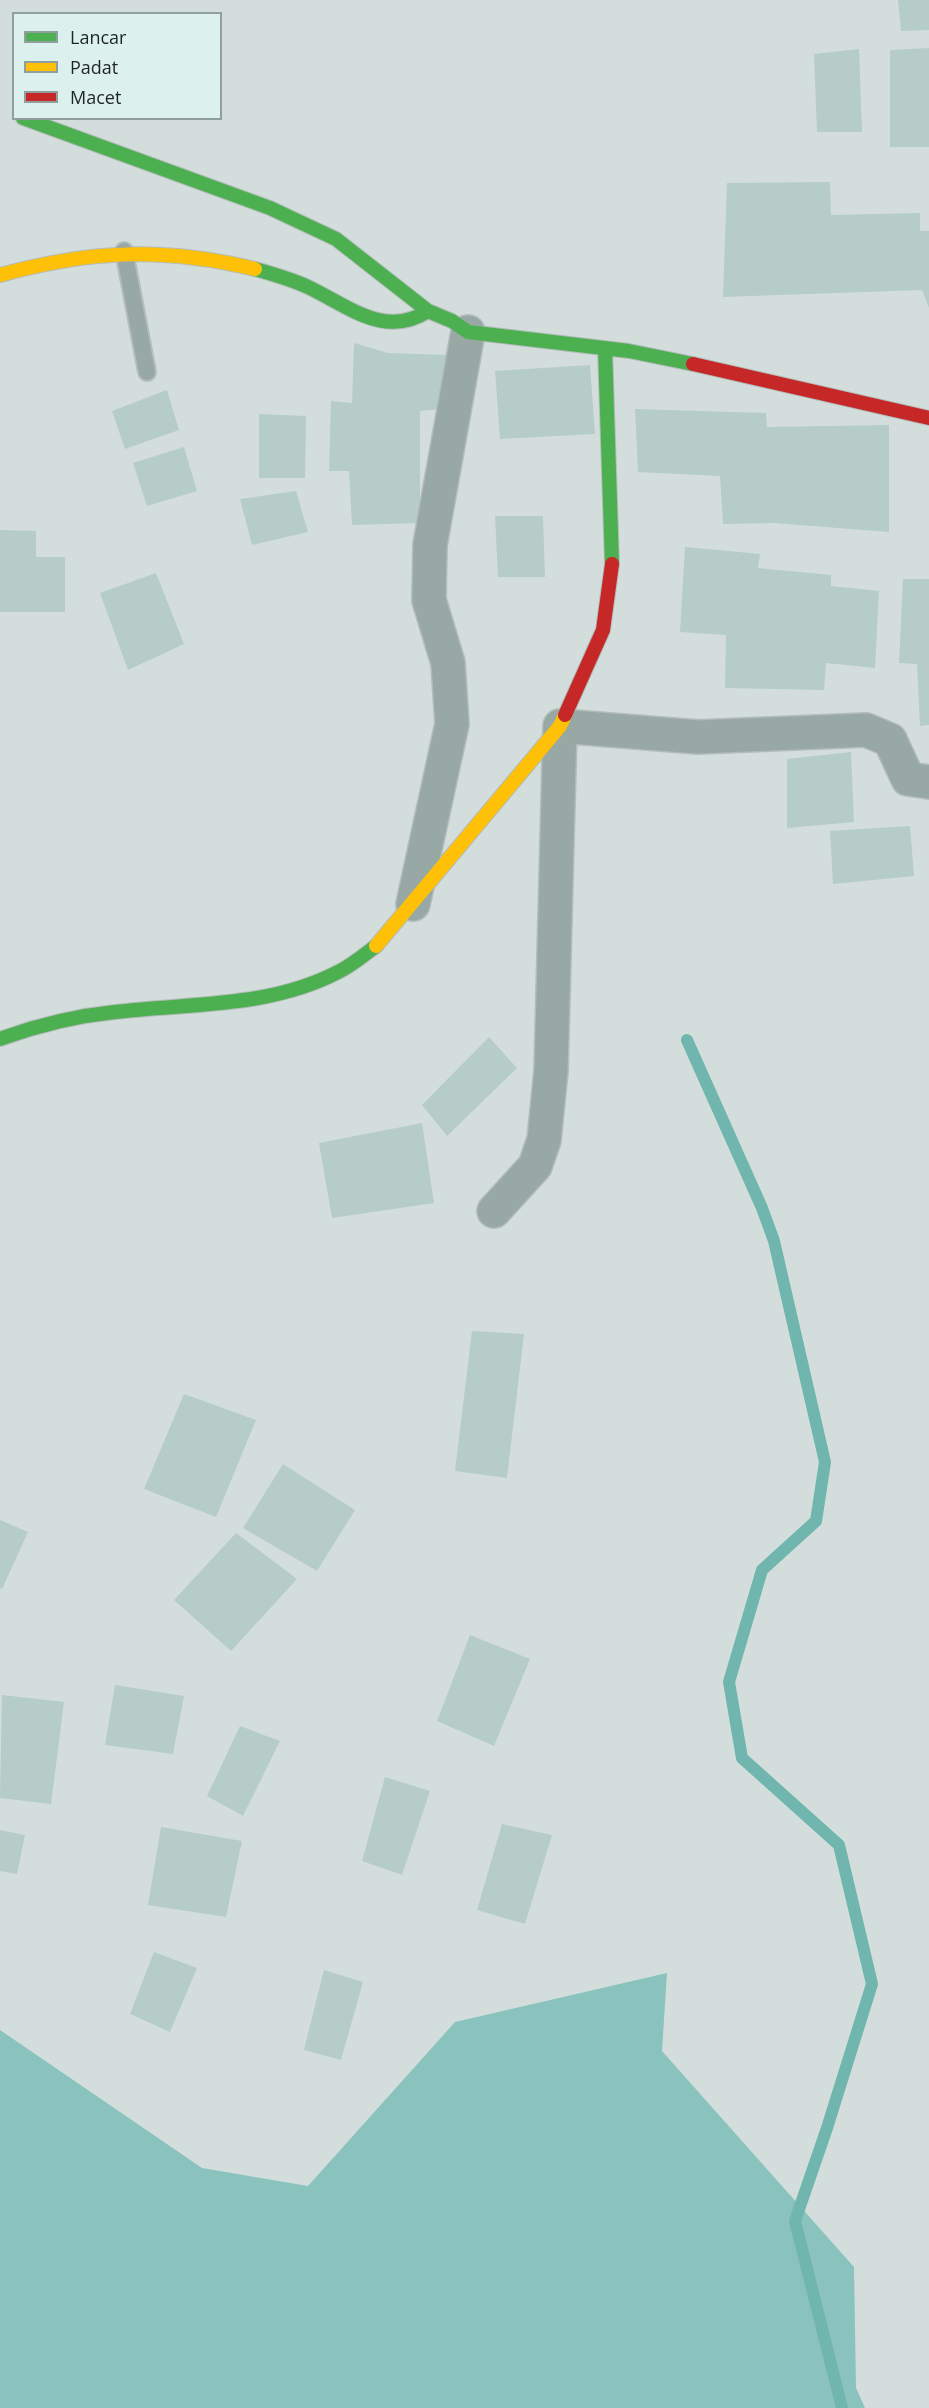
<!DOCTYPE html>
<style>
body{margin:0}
#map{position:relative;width:929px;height:2408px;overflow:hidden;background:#d3dedc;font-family:"Open Sans",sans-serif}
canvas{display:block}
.legend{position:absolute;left:12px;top:12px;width:210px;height:108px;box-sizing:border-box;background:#dcf1ed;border:2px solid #909f9d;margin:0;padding:8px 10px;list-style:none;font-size:18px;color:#1e2524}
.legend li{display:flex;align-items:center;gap:12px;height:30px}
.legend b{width:30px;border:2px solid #909f9d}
</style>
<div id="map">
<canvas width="929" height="2408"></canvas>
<ul class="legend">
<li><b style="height:8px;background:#4caf50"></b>Lancar</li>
<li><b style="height:8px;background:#ffc107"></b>Padat</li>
<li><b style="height:8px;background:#c62828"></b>Macet</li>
</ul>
</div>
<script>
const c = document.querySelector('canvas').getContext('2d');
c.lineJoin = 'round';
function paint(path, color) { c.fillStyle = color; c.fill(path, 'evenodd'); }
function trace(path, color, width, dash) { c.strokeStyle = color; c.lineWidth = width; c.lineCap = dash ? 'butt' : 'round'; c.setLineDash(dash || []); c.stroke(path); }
const forest = new Path2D(`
 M667,1973L662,2051L854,2267L856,2388L865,2408H0V2030L202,2168L308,2186L455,2022Z`);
const stream = new Path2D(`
 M687,1040L762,1208L774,1241L825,1462L816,1521L762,1570L729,1682L742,1758L839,1845L872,1984L827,2128L795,2221L842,2408`);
const building = new Path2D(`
 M898,0H929V30L901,31Z
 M929,48V147H890V50Z
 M859,49L862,132H817L814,54Z
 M830,182L831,215L920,213V231H929V308L922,290L723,297L727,183Z
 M354,343L388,353L447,355L440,409L420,411V523L352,525L349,471H329L331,401L352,403Z
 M590,365L595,434L500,439L495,371Z
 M167,390L179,430L125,449L112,411Z
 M635,409L766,413L767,427L889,425V532L774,523L723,524L720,476L638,472Z
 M259,414L306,416L305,478H259Z
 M184,447L197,491L147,506L133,463Z
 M296,491L308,532L252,545L240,499Z
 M495,516H543L545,577H498Z
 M0,530L36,531V557H65V612H0Z
 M685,547L760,554L758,568L831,575V586L879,591L875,668L826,663L824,690L725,688L726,635L680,632Z
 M156,573L184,644L128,670L100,593Z
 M903,579H929V725L920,726L917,664L899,663Z
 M851,752L854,822L787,828V759Z
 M910,826L914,876L833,884L830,831Z
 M489,1037L517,1068L447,1136L422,1105Z
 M422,1123L434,1203L332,1218L319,1143Z
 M472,1331L524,1334L507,1478L455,1471Z
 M184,1394L256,1420L216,1517L144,1489Z
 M283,1464L355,1510L317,1571L243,1528Z
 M0,1520L28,1532L2,1589L0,1588Z
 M236,1533L297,1579L231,1651L174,1600Z
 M470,1635L530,1659L494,1746L437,1721Z
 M115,1685L184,1696L173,1754L105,1745Z
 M2,1695L64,1702L51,1804L0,1798Z
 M240,1726L280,1741L243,1816L207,1796Z
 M385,1777L430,1791L402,1875L362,1861Z
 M502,1824L552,1835L525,1924L477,1910Z
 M161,1827L242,1841L226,1917L148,1905Z
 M0,1830L25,1835L17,1874L0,1871Z
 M154,1952L197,1968L170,2032L130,2014Z
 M324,1970L363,1982L341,2060L304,2050Z`);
const lane = new Path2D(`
 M124,251L147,372`);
const street = new Path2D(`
 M413,904L452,724L448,663L429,600L430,545L468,332
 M494,1211L535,1166L544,1140L551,1071L560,726L698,737L866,730L890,740L908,779L929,782`);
const fast = new Path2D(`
 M23,118L270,208L336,239L428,311L452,321L468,332L629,351L693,364
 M255,269C273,274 291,279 308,287C348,306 385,339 428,311
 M605,348L612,564
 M0,1039C38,1025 75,1016 115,1012C190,1003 269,1008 338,972C351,966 364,955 376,946`);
const slow = new Path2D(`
 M0,275C91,250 164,247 255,269
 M376,946L560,726L565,715`);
const jam = new Path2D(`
 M693,364L929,418
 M565,715L603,630L612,564`);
paint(forest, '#8ac3bd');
trace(stream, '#70b6ae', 12);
paint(building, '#b5ccc9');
trace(lane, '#b3bcba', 20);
trace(street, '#b3bcba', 36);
trace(fast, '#b3bcba', 16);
trace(slow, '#b3bcba', 16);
trace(jam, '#b3bcba', 16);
trace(lane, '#97a8a5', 16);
trace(street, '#97a8a5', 33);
trace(fast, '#4caf50', 14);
trace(slow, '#ffc107', 14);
trace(jam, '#c62828', 14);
</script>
